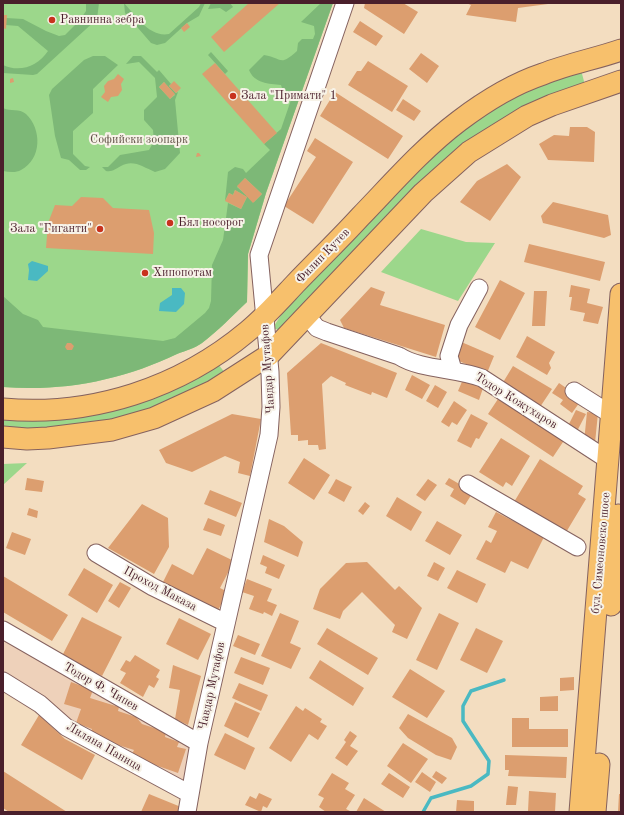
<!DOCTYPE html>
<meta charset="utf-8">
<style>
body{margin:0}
#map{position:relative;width:624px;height:815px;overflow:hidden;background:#f3ddc0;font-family:"Old Standard TT",serif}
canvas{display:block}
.frame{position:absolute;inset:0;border:4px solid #4a1f2b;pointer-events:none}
</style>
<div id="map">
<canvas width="624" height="815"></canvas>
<div class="frame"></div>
</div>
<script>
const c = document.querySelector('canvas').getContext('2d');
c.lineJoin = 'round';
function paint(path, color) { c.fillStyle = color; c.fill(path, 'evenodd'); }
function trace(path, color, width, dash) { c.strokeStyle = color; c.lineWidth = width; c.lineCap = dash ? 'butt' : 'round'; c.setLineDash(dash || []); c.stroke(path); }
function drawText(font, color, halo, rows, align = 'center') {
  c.font = font + ' "Old Standard TT",serif'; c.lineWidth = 4; c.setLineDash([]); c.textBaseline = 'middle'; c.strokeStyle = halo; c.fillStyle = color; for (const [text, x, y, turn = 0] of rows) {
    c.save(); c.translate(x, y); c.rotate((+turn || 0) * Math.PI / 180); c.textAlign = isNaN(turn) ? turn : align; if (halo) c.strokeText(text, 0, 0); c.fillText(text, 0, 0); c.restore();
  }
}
const built = new Path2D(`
 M8,638L193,743L183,780L175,784L106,748L3,676V644Z`);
const green = new Path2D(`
 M3,3H333L266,193L248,254L247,302C233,315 218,331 202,343C195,348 185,351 177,354C123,380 63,392 3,387Z
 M581,70L585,85L532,104L280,330L275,329L274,326L283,312L443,144L506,99Z
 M421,229L466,242L495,243L458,301L381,272Z
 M218,364L226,374L177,401L85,428L3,429V417Z
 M27,463L3,485V464Z`);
const forest = new Path2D(`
 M86,3H99L97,19L37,74L33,75L3,73V65C20,73 38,66 48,51L18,26L6,25V18L23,19L46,31L59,36L65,35L80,20L86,11Z
 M124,3C135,15 150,38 169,34L199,7L201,3H205L199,16L187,23L165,43L157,45L151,43L125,13Z
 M211,3H230L233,7L226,12L220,8L208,9Z
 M321,3H333L266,193L248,254L247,302C233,315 218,331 202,343C195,348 185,351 177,354C123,380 63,392 3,387V296L23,314L38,320L43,327L163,341L175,338L205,313L209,308L211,301L212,265L223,240L228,203L241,209L247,197L235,190L233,195L229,193L225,201L228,172L235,167L243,169L246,173L270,150L264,144L281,129L291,100L289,93L282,88L281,85C269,84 254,83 249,70L264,55C283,58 279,67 297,51L298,43L302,39H313L315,34L314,26L301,22ZM245,178L262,194L254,202L237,187Z
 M211,52L228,71L225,74L208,55Z
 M93,56H105L118,65L93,89V113L73,131V154L85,166L90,167L86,170H80L69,160L61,158L55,136L49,95L52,89L84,60Z
 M133,56H141L157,72L159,70L171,84L169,86L176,93L178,92L175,100L180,153L165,169L155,172C143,167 133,159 121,166C115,169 113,172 106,171L102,167H108L120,155L149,150L154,141L153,130L144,120V110L157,97L155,78L139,62L126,64ZM164,82L175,95L170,99L159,87Z
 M3,108C11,112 19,108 26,114C42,129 42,159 21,170C16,173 9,172 3,171Z`);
const water = new Path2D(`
 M32,261L48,266V271L37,281L28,280L29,270L28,264Z
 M172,288H181L185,293L184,304L176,312L159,311L160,303L172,295Z`);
const stream = new Path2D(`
 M423,812L431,798L471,786L488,774L489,761L463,721V706L471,691L504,680`);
const building = new Path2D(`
 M249,3H280L224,52L211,37Z
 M365,3H403L418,12L404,34L364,8Z
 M466,3H548V4L518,8L516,22L466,15L471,5Z
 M3,15H7L6,29L3,28Z
 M360,21L383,36L376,46L353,32Z
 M187,23L190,27L184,32L181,28Z
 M421,53L439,66L427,83L409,69Z
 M368,61L408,86L392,112L348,85L357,71H361Z
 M215,63L277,133L264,144L202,74Z
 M118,74L124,79L121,84L122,90L118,96L111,97L108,102L101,97L105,92L104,86L108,81L114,79Z
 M13,78L14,82L10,83V79Z
 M174,81L181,88L176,93L169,86Z
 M164,82L175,94L170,99L159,87Z
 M335,92L403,136L388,159L320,116Z
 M403,99L421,111L414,121L396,110Z
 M570,127H587L595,132L594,162L548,160L539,144L554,135L569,136Z
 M315,138L353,162L313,224L284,206L316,157L307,151Z
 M197,153H199L201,156L196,157Z
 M507,164L521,177L490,221L460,202L477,181Z
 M245,178L262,194L253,203L237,186Z
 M235,190L247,197L241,209L225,201L229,193L233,195Z
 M81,197L103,198L113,208L149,210L154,233L153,254L46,248L48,223L55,205L72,206Z
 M553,202L608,215L611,235L604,238L543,223L541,216Z
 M529,244L605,262L600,281L524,262Z
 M500,280L525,293L500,340L475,327Z
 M571,285L590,289L587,303L603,307L598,324L583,321L585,313L570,310L572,297H569Z
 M371,287L385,292L380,305L445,325L436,357L344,328L340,320Z
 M534,291H547L545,326H532Z
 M527,336L555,352L549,363L551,368L547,375L516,357Z
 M459,341L494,356L487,373L452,358Z
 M67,343H71L74,346L72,350H67L65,347Z
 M321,343L397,373L387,398L372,392L371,395L345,385L346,383L331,376L322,384L326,449L319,450L318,445H308V440L298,441V435H291L287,373Z
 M513,366L552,389L540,407L502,384Z
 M412,375L430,385L422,399L405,390Z
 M464,377L484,385L479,400L458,391Z
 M559,383L582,399L572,413L560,404L563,400L552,393Z
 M435,385L447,392L438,408L426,401Z
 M500,396L565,439L553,457L488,414Z
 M454,401L467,410L457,425L452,422L449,427L441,422Z
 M576,410L586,414L575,435L566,430Z
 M587,412L598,413L595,443L584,442Z
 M232,414L261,419L250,476L238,473L240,462L225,456L192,472L166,463L159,450Z
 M471,414L488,423L479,439L476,438L471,448L457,441Z
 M501,438L530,456L512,486L506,482L503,487L479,472Z
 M304,458L330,475L314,500L288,483Z
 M540,459L583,486L578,494L586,499L565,534L514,502Z
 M27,478L44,481L42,492L25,490Z
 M449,478L473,492L465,505L450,496L454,489L445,484Z
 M336,479L352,487L344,502L328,493Z
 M428,479L437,485L425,501L416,495Z
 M210,490L242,503L236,517L204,504Z
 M397,497L422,512L411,531L386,516Z
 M365,502L370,506L363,515L358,511Z
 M142,504L168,518L169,547L154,574L108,548Z
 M29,508L38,511L37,518L27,515Z
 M496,512L544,537L528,569L511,561L505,573L476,559L486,540L491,543L497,531L488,527Z
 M208,518L225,525L221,536L203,530Z
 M269,519L284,526L303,542L298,557L264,542Z
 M437,521L462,535L450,555L425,541Z
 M12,532L31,539L25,555L6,548Z
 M207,548L234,561L220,588L228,592L217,612L162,584L172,564L193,575Z
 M263,555L285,565L279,579L265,573L267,567L260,564Z
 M367,562L395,590L399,586L422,608L407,639L392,632L395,625L362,592L343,611L340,619L313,609L320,589L346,563Z
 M434,562L445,568L438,581L427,576Z
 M84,568L113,585L97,613L68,595Z
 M457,570L486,584L477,603L447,588Z
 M3,576L68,615L52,641L3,612Z
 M247,579L272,589L267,601L277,605L272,616L264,612L263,614L249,609L254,596L242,592Z
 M120,582L131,588L119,608L108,601Z
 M280,613L299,621L290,643L301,648L291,669L261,656Z
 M439,613L459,623L437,670L416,660Z
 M82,617L122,637L102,676L62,656Z
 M179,618L211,634L198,660L166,644Z
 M327,628L378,658L368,675L317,644Z
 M476,628L503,641L487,673L460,660Z
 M238,635L260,644L255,655L233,646Z
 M135,655L160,670L156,677L159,679L154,688L149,685L143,697L120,683L126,673L120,670L126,660L130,662Z
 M241,657L270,668L263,685L234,673Z
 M320,660L364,688L353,706L309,678Z
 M173,665L201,676L188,725L175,719L180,690L169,688Z
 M410,669L445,691L427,718L392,697Z
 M574,677V690L560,691V678Z
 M71,682L93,690L90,698L119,707L118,711L136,717L142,724L166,732L165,737L179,742L177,747L186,749L178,773L138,759L139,756L132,754L134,750L90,736L92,729L76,723L81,709L64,704Z
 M239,683L268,695L261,711L232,698Z
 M558,696V711H540V697Z
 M235,702L260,713L248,738L224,726Z
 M296,706L303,711L305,708L322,719L320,722L327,726L318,740L309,734L291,762L269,748Z
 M408,714L452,738L457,747L451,760L436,755L408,738L399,728Z
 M39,715L65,739L95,755L82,780L21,745Z
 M512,718H529V729H568V747H512Z
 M350,731L357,736L350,746L358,751L347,766L335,758L346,742L344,740Z
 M225,733L255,748L245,770L214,755Z
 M403,743L428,759L411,783L387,766Z
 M505,755L567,757L566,778L508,776L509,770H505Z
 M3,771L67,812H9L3,808Z
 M436,771L447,778L442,784L432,777Z
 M422,772L436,782L430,792L415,782Z
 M332,773L349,783L345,789L355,795L346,809L352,812H326L319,807L324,798L318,795Z
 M389,773L410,787L403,798L381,784Z
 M508,786L518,787L516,805H506Z
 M529,791L556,793L555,812L528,811Z
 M259,793L272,799L267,808L263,806L261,812L245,805L250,796L256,799Z
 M149,794L181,807L179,812H141Z
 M619,794H621V812H618Z
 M364,798L386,812H356Z
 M457,800L474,801V812H456Z`);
const minor = new Path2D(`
 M307,316L317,328L327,332L399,356C421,370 456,368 482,378L608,460
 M453,370L449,356L459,325L479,288
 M574,391L612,415
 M468,484L577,547
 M96,553L153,587L226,623
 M3,630L199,743
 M3,681L40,704L66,727L190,794
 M187,812L199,743L269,435L271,407L270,372L259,255L345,3`);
const major = new Path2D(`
 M3,409C92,417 180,388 248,331C265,317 280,300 295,284C317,261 339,240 360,217C392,184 422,149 459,121C484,102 513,84 543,74C568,64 595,59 621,50
 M3,437L27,439L48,438L112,430L154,418L213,391L269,355L423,193L469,152L527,116L552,105L621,81
 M611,605L618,515
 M580,812L621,294
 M595,812L599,764`);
const markers = [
 [52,20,4,"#c8321e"],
 [233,96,4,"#c8321e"],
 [170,223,4,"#c8321e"],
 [100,229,4,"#c8321e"],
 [145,273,4,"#c8321e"]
];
const poiNames = [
 ["Равнинна зебра",60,20],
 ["Зала \"Примати\" 1",241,96],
 ["Бял носорог",178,223],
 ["Зала \"Гиганти\"",92,229,"right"],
 ["Хипопотам",153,273]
];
const parkNames = [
 ["Софийски зоопарк",139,140]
];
const streetNames = [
 ["Филип Кутев",323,256,-46],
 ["Чавдар Мутафов",268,369,-94],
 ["Тодор Кожухаров",516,401,32],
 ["бул. Симеоновско шосе",601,553,-85],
 ["Проход Маказа",160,589,28],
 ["Чавдар Мутафов",212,686,-78],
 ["Тодор Ф. Чипев",101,687,30],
 ["Лиляна Паница",104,747,30]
];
paint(built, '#eed1ba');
paint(green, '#9cd78b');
paint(forest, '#7db877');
paint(water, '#4ab9c2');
trace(stream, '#4ab9c2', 3.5);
paint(building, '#dc9e6f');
trace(minor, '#85625f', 19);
trace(major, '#85625f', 23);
trace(minor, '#fff', 17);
trace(major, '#f7c06c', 21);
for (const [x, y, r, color] of markers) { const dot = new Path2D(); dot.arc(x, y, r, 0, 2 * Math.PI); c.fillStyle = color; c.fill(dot); trace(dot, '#f7f3e8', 1.5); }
drawText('12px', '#4a1f2b', '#f7f3e8', poiNames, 'left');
drawText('12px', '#5e4d43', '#f7f3e8', parkNames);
drawText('12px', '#4a1f2b', '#f7f3e8', streetNames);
</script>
